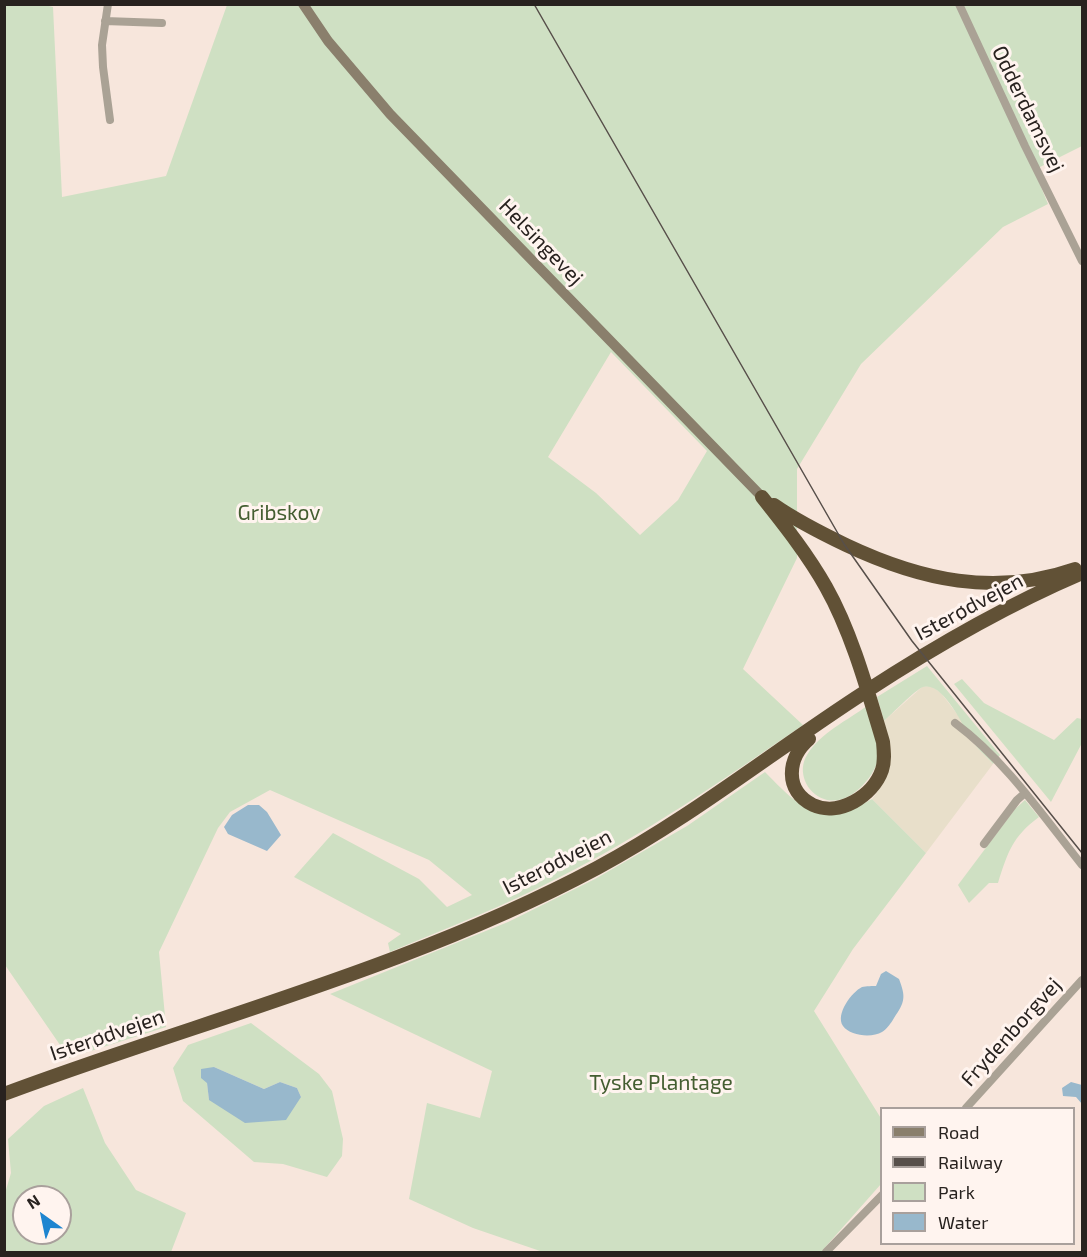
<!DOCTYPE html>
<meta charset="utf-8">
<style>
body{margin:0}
#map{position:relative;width:1087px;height:1257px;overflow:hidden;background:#f7e6dc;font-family:"Exo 2",sans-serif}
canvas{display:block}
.frame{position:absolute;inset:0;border:6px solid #28221f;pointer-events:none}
.legend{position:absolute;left:880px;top:1107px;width:195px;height:138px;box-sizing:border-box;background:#fff4ef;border:2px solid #a9a09c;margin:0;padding:8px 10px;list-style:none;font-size:18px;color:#28221f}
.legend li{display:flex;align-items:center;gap:12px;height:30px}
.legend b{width:30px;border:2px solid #a9a09c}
.north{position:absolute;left:12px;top:1185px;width:60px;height:60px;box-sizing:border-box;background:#fff4ef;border:2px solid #a9a09c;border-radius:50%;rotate:327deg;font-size:16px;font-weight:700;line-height:24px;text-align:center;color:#28221f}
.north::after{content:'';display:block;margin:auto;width:21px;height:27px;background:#1e85d0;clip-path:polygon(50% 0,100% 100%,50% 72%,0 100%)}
</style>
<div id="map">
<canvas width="1087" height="1257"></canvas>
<div class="frame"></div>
<ul class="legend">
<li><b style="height:8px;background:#8a7f6c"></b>Road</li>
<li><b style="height:8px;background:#574f4a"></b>Railway</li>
<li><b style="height:16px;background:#cfe0c3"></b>Park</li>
<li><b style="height:16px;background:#98b8cc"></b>Water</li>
</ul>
<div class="north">N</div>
</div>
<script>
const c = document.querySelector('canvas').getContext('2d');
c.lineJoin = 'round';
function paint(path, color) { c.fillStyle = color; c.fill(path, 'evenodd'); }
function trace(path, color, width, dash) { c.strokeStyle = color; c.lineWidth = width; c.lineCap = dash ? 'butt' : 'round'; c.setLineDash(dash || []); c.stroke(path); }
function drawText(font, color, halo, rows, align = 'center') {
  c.font = font + ' "Exo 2",sans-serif'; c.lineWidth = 6; c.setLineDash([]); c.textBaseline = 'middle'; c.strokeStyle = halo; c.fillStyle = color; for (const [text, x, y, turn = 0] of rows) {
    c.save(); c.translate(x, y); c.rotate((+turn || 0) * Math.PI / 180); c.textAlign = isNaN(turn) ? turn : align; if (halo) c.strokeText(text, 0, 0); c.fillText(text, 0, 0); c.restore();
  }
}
const education = new Path2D(`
 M931,686L941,693L964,723L971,741L993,764L926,853L872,799L881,787L889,766V751L884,721L922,687Z`);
const green = new Path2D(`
 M4,5H45L53,7L62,197L166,176L227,5H1082V146L1034,170L1048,204L1003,227L861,364L797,469V558L743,669L803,725C724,779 644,835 558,878C504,906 447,928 390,952L388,943L401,934L294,877L333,833L419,879L447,907L472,895L429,860L270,790L230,812L218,828L159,952L166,1027L69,1058L5,965ZM611,352L707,451L678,500L640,535L596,493L548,457Z
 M927,666L1000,755L993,764C986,756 976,748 971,739C963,726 943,681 923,687C915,690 892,714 884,721L877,697Z
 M962,679L984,703L1054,740L1077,718L1082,719V743L1051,802L954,684Z
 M867,706C873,722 881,738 879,755C876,777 848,808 824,799C806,793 797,771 807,755C820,733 848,720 867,706Z
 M765,772C801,809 821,829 872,799L926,853L853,949L814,1011L882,1120L881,1184L821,1252H543L473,1228L409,1199L427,1103L480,1118L492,1071L330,994L508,922L595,879L687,826Z
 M1025,800L1039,817C1012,837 1008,852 998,883H989L969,903L958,885L1015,809Z
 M251,1023L319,1074L332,1091L343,1139L342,1156L327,1177L283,1164L254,1162L183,1101L173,1068L188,1045ZM214,1067L264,1089L280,1082L297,1088L301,1097L209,1100L207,1082Z
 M83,1088L105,1143L136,1190L186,1213L171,1252H5V1193L11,1173L8,1139L44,1106ZM24,1197H60V1233H24Z`);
const water = new Path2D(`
 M248,805H259L267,812L281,835L267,851L228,834L224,827L232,815Z
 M886,971L899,979C906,997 905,1002 894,1018C891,1023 887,1029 882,1032C872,1038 850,1036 843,1026C835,1014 852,992 862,987C866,986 873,986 876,986L881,974Z
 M214,1067L264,1089L280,1082L297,1088L301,1097L286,1120L245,1123L209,1100L207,1083L201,1078V1069Z
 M1071,1082L1082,1085V1104L1076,1097L1063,1096L1062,1088Z`);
const street = new Path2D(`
 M108,4L102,45L103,67L110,120
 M959,4L1025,146L1082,261
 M105,21L162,23
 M955,723C1006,761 1043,816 1082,865
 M984,844L1017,800L1025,793
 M966,1108L1082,980
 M826,1252L882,1195`);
const secondary = new Path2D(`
 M303,4L328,41L390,114L762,497`);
const highway = new Path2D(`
 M762,497C785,526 808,555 826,587C852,633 868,692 883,742C884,752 885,761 882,770C873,796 839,817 813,805C784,791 787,758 809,739
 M774,505C797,521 821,533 846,545C920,580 995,597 1075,569
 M4,1094C202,1020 410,968 597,868C692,817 775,750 865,692C934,647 1007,605 1082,573`);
const rail = new Path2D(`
 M534,4L844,544L912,641L1082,853`);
const streetNames = [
 ["Odderdamsvej",1028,109,64],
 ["Helsingevej",541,242,46],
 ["Isterødvejen",969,607,-28],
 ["Isterødvejen",557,862,-27],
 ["Frydenborgvej",1011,1032,-48],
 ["Isterødvejen",107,1035,-19]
];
const parkNames = [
 ["Gribskov",279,513],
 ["Tyske Plantage",661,1083]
];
paint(education, '#e8dfca');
paint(green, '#cfe0c3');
paint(water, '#98b8cc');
trace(street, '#aaa295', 8);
trace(secondary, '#8a7f6c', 10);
trace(highway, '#615136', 14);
trace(rail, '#574f4a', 1.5);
drawText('21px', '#28221f', '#fff4ef', streetNames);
drawText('21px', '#445e31', '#fff4ef', parkNames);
</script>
